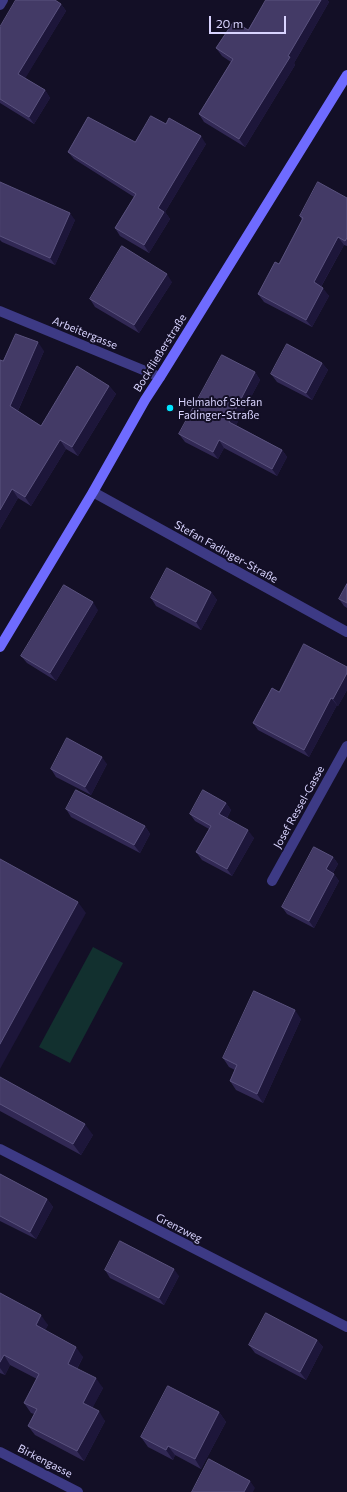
<!DOCTYPE html>
<meta charset="utf-8">
<style>
body{margin:0}
#map{position:relative;width:347px;height:1492px;overflow:hidden;background:#130f26;font-family:Commissioner,sans-serif}
canvas{display:block}
.scale{position:absolute;left:209px;top:16px;width:77px;height:18px;box-sizing:border-box;border:2px solid #d9d4ff;border-top:0;padding-left:5px;font-size:12px;line-height:14px;white-space:nowrap;color:#d9d4ff;-webkit-text-stroke:3px #130f26;paint-order:stroke}
</style>
<div id="map">
<canvas width="347" height="1492"></canvas>
<div class="scale">20 m</div>
</div>
<script>
const c = document.querySelector('canvas').getContext('2d');
c.lineJoin = 'round';
function paint(path, color) { c.fillStyle = color; c.fill(path, 'evenodd'); }
function trace(path, color, width, dash) { c.strokeStyle = color; c.lineWidth = width; c.lineCap = dash ? 'butt' : 'round'; c.setLineDash(dash || []); c.stroke(path); }
function drawText(font, color, halo, rows, align = 'center') {
  c.font = font + ' Commissioner,sans-serif'; c.lineWidth = 4; c.setLineDash([]); c.textBaseline = 'middle'; c.strokeStyle = halo; c.fillStyle = color; for (const [text, x, y, turn = 0] of rows) {
    c.save(); c.translate(x, y); c.rotate((+turn || 0) * Math.PI / 180); c.textAlign = isNaN(turn) ? turn : align; if (halo) c.strokeText(text, 0, 0); c.fillText(text, 0, 0); c.restore();
  }
}
const green = new Path2D(`
 M93,947L123,963L70,1063L39,1047Z`);
const street = new Path2D(`
 M0,5L3,0
 M0,311L160,377
 M93,492L347,632
 M272,881L347,746
 M0,1149L347,1327
 M0,1452L78,1492`);
const secondary = new Path2D(`
 M0,647L93,492L145,400L160,377L347,75`);
const wall = new Path2D(`
 M266,0H327L329,2L294,63L295,65L245,147L204,122L199,114L231,62L222,56L216,48L248,30Z
 M61,4L66,11L25,78L45,90L50,98L34,124L0,103V27Z
 M166,124L206,144L165,212L170,219L149,253L120,236L115,228L134,197L74,159L68,152L135,142Z
 M0,182L75,220L55,265L2,242L0,240Z
 M347,198V246L344,245L321,287L329,296L312,327L264,302L258,294L279,264L302,220L300,216Z
 M172,282L139,333L95,307L90,299Z
 M44,351L18,411L41,426L109,386L116,394L78,456L66,449L31,506L18,498L0,529V360L3,361Z
 M322,363L328,370L312,400L277,382L271,374Z
 M255,372L260,380L236,425L282,450L287,457L277,476L224,448L218,459L185,442L179,434Z
 M347,584V608L344,606L339,599Z
 M211,592L217,600L201,630L156,606L151,598Z
 M98,610L56,681L27,663L21,656Z
 M347,667V690L338,706L337,705L309,757L258,730L253,723L279,692Z
 M107,764L91,795L56,777L51,769Z
 M226,803L231,810L227,818L254,838L232,876L202,860L196,852L209,829L195,821L190,814Z
 M66,809L145,826L150,834L140,853L71,817Z
 M333,857L338,864L333,873L339,881L314,928L287,914L282,907Z
 M301,1019L263,1103L236,1090L230,1081L235,1070L229,1067L223,1058Z
 M0,1077L93,1135L81,1155L0,1111Z
 M0,1174L47,1199L53,1207L36,1239L0,1221Z
 M105,1270L179,1276L164,1305L110,1278Z
 M0,1293L48,1325L45,1330L83,1357L77,1369L103,1388L92,1408L105,1421L84,1461L35,1435L28,1426L34,1414L31,1413L24,1403L37,1379L10,1365L5,1375L0,1373Z
 M317,1340L323,1347L306,1380L255,1353L249,1345Z
 M219,1412L226,1422L201,1469L175,1455L173,1460L148,1447L141,1437Z`);
const shadedWall = new Path2D(`
 M321,0H327L329,2L294,63L295,65L245,147L239,139Z
 M61,4L66,11L23,82L18,74Z
 M45,90L50,98L34,124L29,117Z
 M201,136L206,144L165,212L170,219L149,253L144,245L158,208Z
 M70,213L75,220L55,265L50,258Z
 M338,237L344,245L319,290L314,282Z
 M167,274L172,282L139,333L134,325Z
 M323,288L329,296L312,327L306,320Z
 M38,342L44,351L16,415L10,406Z
 M322,363L328,370L312,400L306,393Z
 M255,372L260,380L234,429L229,422Z
 M109,386L116,394L78,456L72,447Z
 M60,440L66,449L31,506L25,497Z
 M219,440L224,448L218,459L213,452Z
 M282,450L287,457L277,476L272,469Z
 M12,489L18,498L0,529V510Z
 M211,592L217,600L201,630L196,622Z
 M93,602L98,610L56,681L50,673Z
 M347,673V690L338,706L333,699Z
 M331,698L337,705L309,757L304,750Z
 M102,757L107,764L91,795L85,787Z
 M226,803L231,810L225,821L219,814Z
 M145,826L150,834L140,853L134,845Z
 M248,830L254,838L232,876L227,869Z
 M333,857L338,864L331,876L326,869Z
 M334,874L339,881L314,928L309,921Z
 M78,902L86,913L0,1069V1044Z
 M295,1010L301,1019L263,1103L257,1094Z
 M85,1124L93,1135L81,1155L73,1144Z
 M47,1199L53,1207L36,1239L30,1232Z
 M174,1269L179,1276L164,1305L159,1298Z
 M41,1315L48,1325L43,1335L36,1325Z
 M317,1340L323,1347L306,1380L300,1372Z
 M76,1347L83,1357L74,1374L68,1364Z
 M4,1355L10,1365L5,1375L0,1368V1362Z
 M96,1378L103,1388L90,1413L83,1403Z
 M99,1411L105,1421L84,1461L77,1451Z
 M219,1412L226,1422L201,1469L195,1459Z
 M168,1446L175,1455L173,1460L166,1450Z
 M250,1481L255,1488L253,1492H244Z`);
const building = new Path2D(`
 M16,0H55L61,4L18,74L45,90L29,117L0,99V27Z
 M266,0H321L288,56L290,57L239,139L199,114L233,59L216,48L234,21L248,30Z
 M151,116L166,124L169,118L201,136L158,208L164,212L144,245L115,228L136,194L68,152L88,117L135,142Z
 M0,182L70,213L50,258L0,236Z
 M318,182L347,198V238L345,241L338,237L314,282L323,288L306,320L258,294L275,262L279,264L303,218L300,216Z
 M122,246L167,274L134,325L90,299Z
 M16,334L38,342L10,406L41,426L77,366L109,386L72,447L60,440L25,497L12,489L0,510V360L3,361Z
 M287,344L322,363L306,393L271,374Z
 M222,355L255,372L229,422L282,450L272,469L219,440L213,452L179,434Z
 M167,568L211,592L196,622L151,598Z
 M347,584V603L339,599Z
 M64,585L93,602L50,673L21,656Z
 M304,644L347,667V673L333,699L331,698L304,750L253,723L272,688L279,692Z
 M67,738L102,757L85,787L51,769Z
 M76,790L145,826L134,845L66,809Z
 M203,790L226,803L219,814L248,830L227,869L196,852L211,826L190,814Z
 M314,847L333,857L326,869L334,874L309,921L282,907Z
 M0,859L78,902L0,1044Z
 M254,991L295,1010L257,1094L230,1081L237,1065L223,1058Z
 M0,1077L85,1124L73,1144L0,1104Z
 M0,1174L47,1199L30,1232L0,1216Z
 M120,1241L174,1269L159,1298L105,1270Z
 M0,1293L41,1315L36,1325L76,1347L68,1364L96,1378L83,1403L99,1411L77,1451L28,1426L37,1409L24,1403L39,1374L4,1355L0,1362Z
 M266,1313L317,1340L300,1372L249,1345Z
 M168,1386L219,1412L195,1459L168,1446L166,1450L141,1437Z
 M209,1459L250,1481L244,1492H192Z`);
const markers = [
 [170,408,4,"#00e5ff"]
];
const streetNames = [
 ["Arbeitergasse",85,333,22],
 ["Bockfließerstraße",160,353,-58],
 ["Stefan Fadinger-Straße",226,552,29],
 ["Josef Ressel-Gasse",299,807,-61],
 ["Grenzweg",179,1228,27],
 ["Birkengasse",45,1461,27]
];
const poiNames = [
 ["Helmahof Stefan",178,402],
 ["Fadinger-Straße",178,415]
];
paint(green, '#12302f');
trace(street, '#3d3a85', 10);
trace(secondary, '#6f6bff', 10);
paint(wall, '#312854');
paint(shadedWall, '#1d163a');
paint(building, '#433a66');
trace(building, '#5a527e', 1);
for (const [x, y, r, color] of markers) { const dot = new Path2D(); dot.arc(x, y, r, 0, 2 * Math.PI); c.fillStyle = color; c.fill(dot); trace(dot, '#130f26', 1.5); }
drawText('11px', '#d9d4ff', '#130f26', streetNames);
drawText('11px', '#d9d4ff', '#130f26', poiNames, 'left');
</script>
